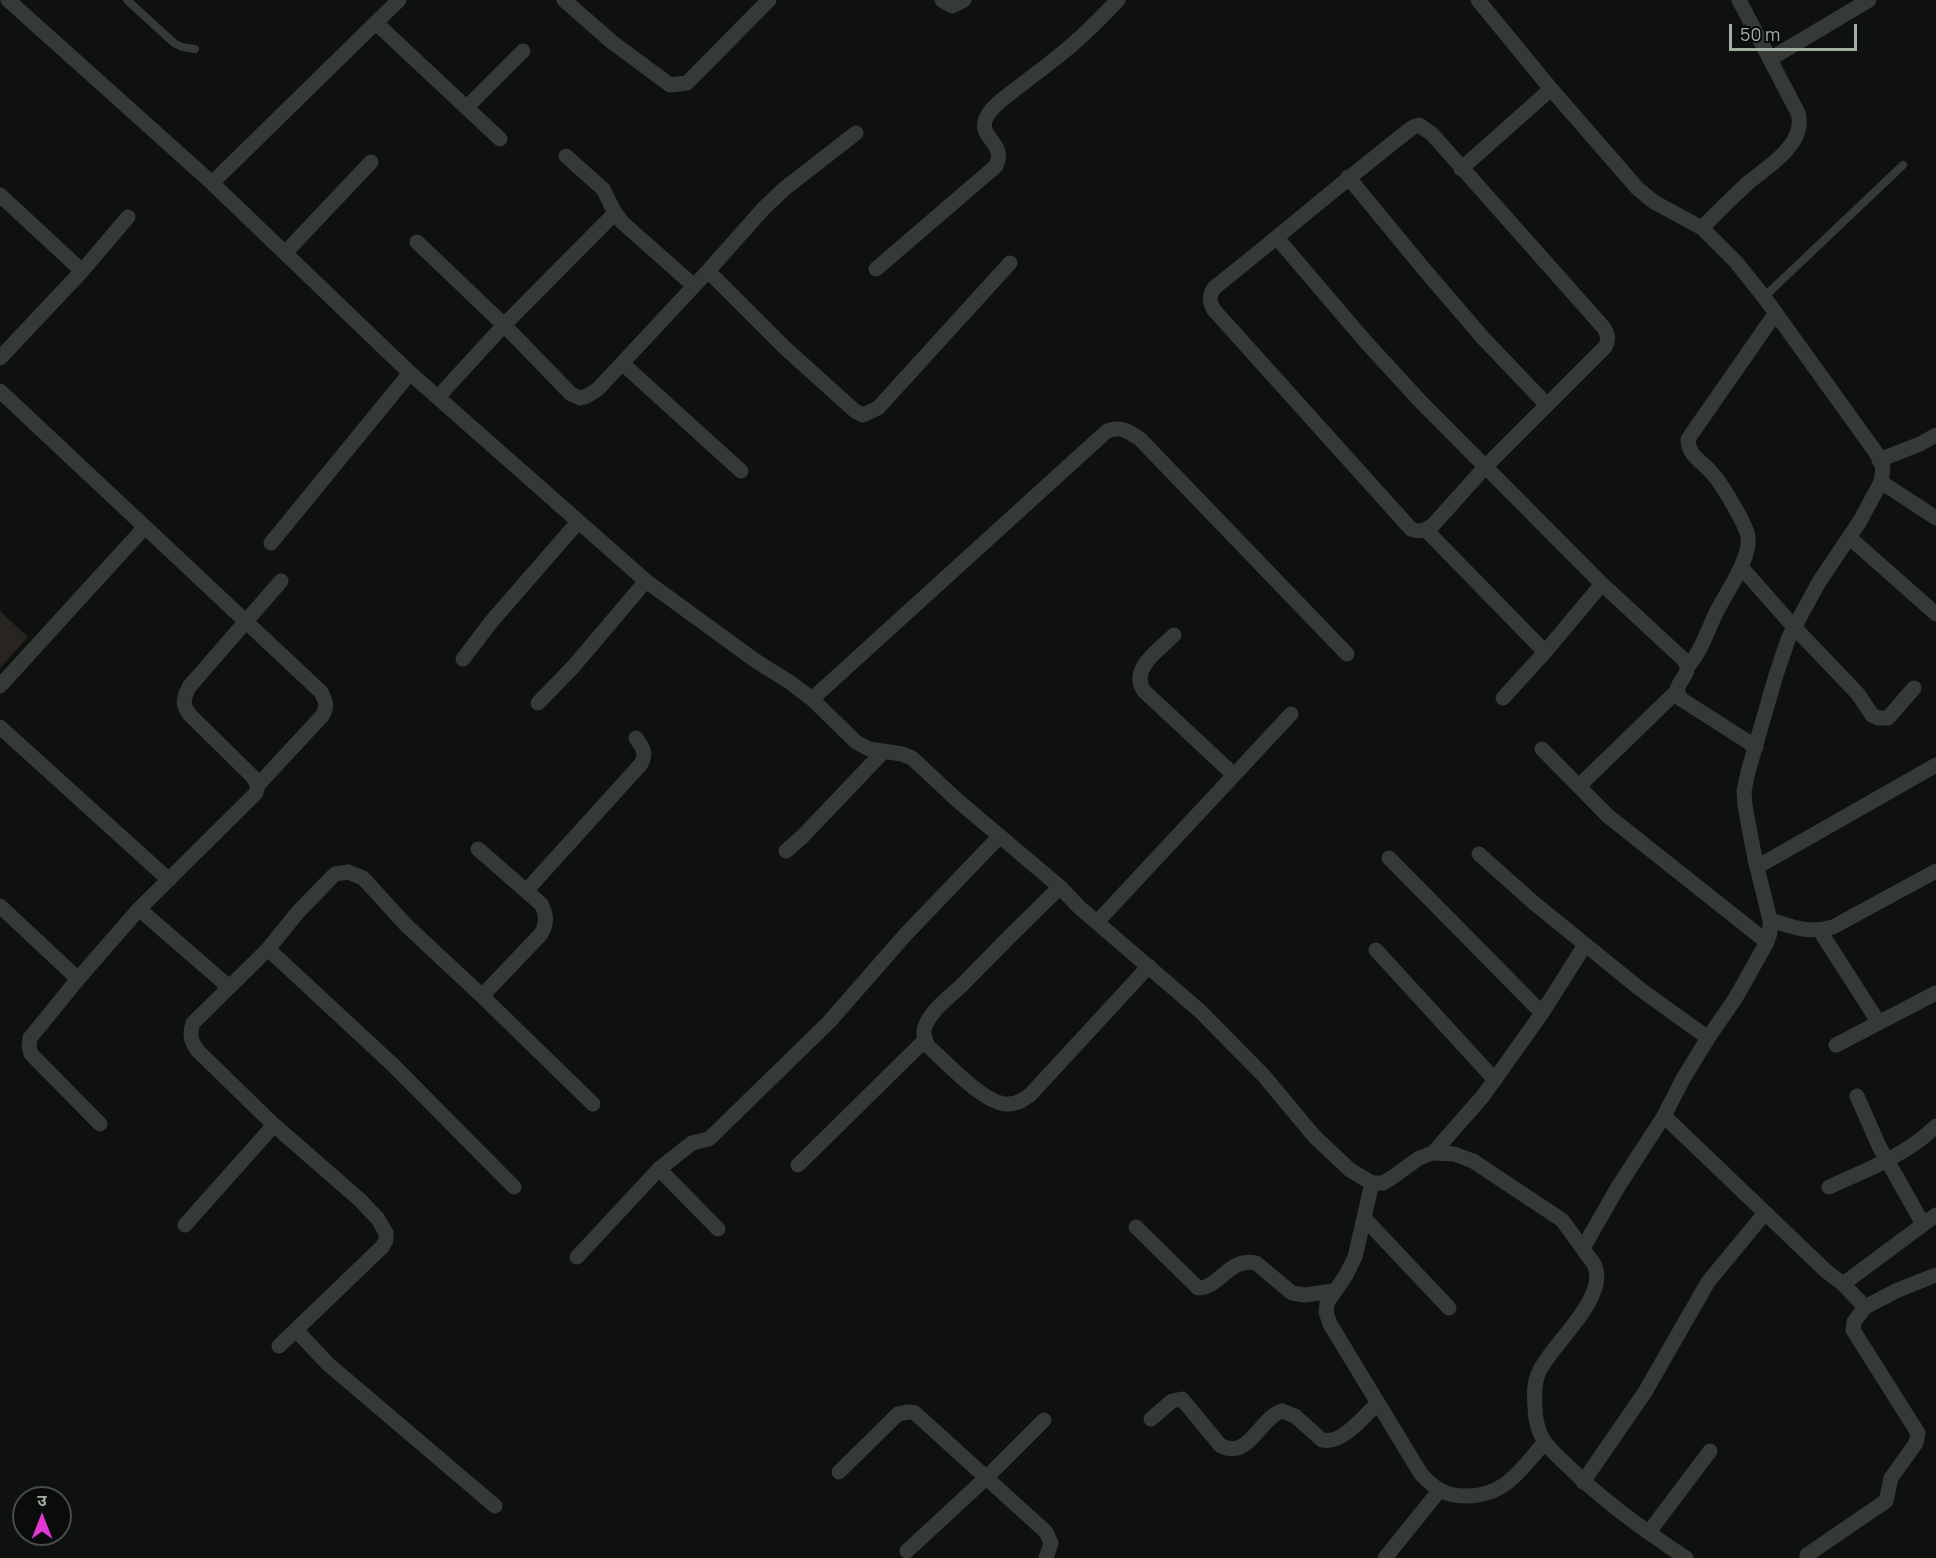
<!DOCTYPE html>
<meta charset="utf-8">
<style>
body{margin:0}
#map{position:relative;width:1936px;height:1558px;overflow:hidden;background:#0f1010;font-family:Manrope,"Noto Sans Devanagari",sans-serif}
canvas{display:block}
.north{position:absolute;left:12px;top:1486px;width:60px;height:60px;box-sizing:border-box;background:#0a0b0b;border:2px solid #464d48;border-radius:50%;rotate:0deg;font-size:16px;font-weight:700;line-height:24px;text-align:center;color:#a1b0a3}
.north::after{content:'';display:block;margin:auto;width:21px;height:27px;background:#e137d3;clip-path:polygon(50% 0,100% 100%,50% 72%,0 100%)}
.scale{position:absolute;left:1729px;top:24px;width:128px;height:27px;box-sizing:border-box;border:3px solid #a1b0a3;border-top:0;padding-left:8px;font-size:18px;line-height:21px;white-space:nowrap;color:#a1b0a3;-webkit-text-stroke:4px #0a0b0b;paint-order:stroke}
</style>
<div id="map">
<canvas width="1936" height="1558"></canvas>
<div class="north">उ</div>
<div class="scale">50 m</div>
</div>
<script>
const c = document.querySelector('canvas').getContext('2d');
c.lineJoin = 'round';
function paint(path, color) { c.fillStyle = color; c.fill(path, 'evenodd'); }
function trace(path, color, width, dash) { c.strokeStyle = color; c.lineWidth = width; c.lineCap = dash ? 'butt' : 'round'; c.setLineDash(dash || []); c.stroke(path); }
const green = new Path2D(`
 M0,611L28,637L0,668Z`);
const lane = new Path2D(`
 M127,0L174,43L182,47L195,49
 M1764,297L1903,165`);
const street = new Path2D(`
 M8,0L212,183L410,373L646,581L756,661L791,683L812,699L856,742L869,749L902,754L912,758L957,800L1060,887L1079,907L1200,1011L1264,1076L1314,1136L1350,1170L1372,1183H1383L1393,1177L1419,1158L1433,1153L1454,1154L1473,1161L1562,1220L1594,1264C1610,1296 1554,1342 1540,1370C1534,1381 1534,1393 1535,1406C1535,1418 1538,1431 1544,1441C1551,1451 1561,1459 1570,1468C1604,1502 1645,1531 1686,1558
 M564,0L612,42L670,85L687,83L769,0
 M942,0L952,6L964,0
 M1478,0L1551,89L1638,189L1654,202L1702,228L1736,262L1764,297L1877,454L1883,468L1881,482L1860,521L1819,582L1789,637L1776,675L1748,772L1744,791L1745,806L1755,859L1770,920V933L1767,942L1735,999L1708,1038L1683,1079L1664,1116L1618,1187L1583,1248
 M376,23L500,139
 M1770,59L1869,0
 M467,107L523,51
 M1419,125L1432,134L1604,328C1608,335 1609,340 1605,347L1486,466L1434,524C1426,530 1421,533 1411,529L1214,310C1209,301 1209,297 1214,288C1281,235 1346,179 1413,127Z
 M566,156L603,189L615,213L623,223L693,285
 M1461,169L1551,89
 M1348,177L1423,268L1483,338L1547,405
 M212,183L399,0
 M0,195L82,271
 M1702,228C1717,212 1733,197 1749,182C1764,170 1784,157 1794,140C1799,131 1801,123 1798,113L1739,0
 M1277,238L1365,341L1421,402L1602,584L1683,659C1694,675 1679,676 1677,691L1681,699L1756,747
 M417,242L504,325L571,394L580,398L587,396L598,389L708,271L764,208L784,189L856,133
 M285,253L371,162
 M876,269L996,166C1008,140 972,138 989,113C995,104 1005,98 1013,91C1029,79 1045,67 1061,54C1081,38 1100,19 1118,0
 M708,271L784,347L855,411L863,415L878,408L1010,263
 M0,358L82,271L128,217
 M623,364L741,471
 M0,391L321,692C326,702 328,706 322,716L258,785
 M438,397L504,325L615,213
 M1879,460L1920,444L1936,435
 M1881,482L1936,518
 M1426,530L1545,652
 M1850,538L1936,614
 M271,543L410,373
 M1741,567L1794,627L1858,694L1872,715L1878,718H1888L1914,688
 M1174,635C1159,650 1129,669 1144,691L1233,774
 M463,659L491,622L578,522
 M1688,666C1703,649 1708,628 1718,609C1728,590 1751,558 1748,536C1745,523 1721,482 1711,472C1702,461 1688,456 1688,439L1775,314
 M0,686L145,527
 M1503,698L1545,652L1602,584
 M812,699L1107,431C1121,426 1128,431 1140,439L1347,654
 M538,703L573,667L646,581
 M0,727L169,880
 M1542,749L1608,816L1767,942
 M1579,786L1677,691
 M478,849L541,904C547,915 547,923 541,934L482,996
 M786,851L802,837L883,752
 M1479,854L1534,903L1640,989L1708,1038
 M1389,858L1542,1013L1483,1096L1433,1153
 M1757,867L1936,765
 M1060,887C1026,920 993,953 961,986C949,997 933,1009 926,1024C922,1032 924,1039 928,1046C946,1062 985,1105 1008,1104C1017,1104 1023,1100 1030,1095L1149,966
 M526,891L641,764C647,752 643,749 636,738
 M0,906L78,979
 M139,909L229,987
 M1770,920C1793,927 1809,934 1833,927L1936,871
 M1098,921L1291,714
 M1820,931L1879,1023
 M268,949L393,1065L514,1187
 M1376,950L1495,1080
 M1542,1013L1585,945
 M1836,1045L1936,993
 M1857,1096L1879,1146L1923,1224
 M1664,1116L1826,1271L1843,1284L1865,1307L1854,1322L1853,1330L1918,1433L1916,1443L1891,1478L1886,1501L1807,1555V1558
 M100,1124L31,1054L29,1046L30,1038L78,979L139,909L256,793L258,785L252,776L190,715C182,705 183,699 189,687L281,581
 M798,1165L925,1040
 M659,1169L718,1229
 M1372,1183L1355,1257L1346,1275L1327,1303L1326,1312L1330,1324L1421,1474C1434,1488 1445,1496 1465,1496C1505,1497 1521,1469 1545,1442
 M1829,1187C1866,1170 1907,1155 1936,1126
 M1364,1218L1449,1308
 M185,1225L274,1125
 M1136,1227L1198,1288C1220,1288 1229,1257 1256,1263L1292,1293L1305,1295L1334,1291
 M577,1257L659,1169L692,1143L709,1139L829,1022L906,934L999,837
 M1843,1284L1936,1215
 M1865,1307L1898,1290L1936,1275
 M296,1330L328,1364L495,1506
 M279,1346L382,1247L386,1240V1233L378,1219L360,1200L274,1125L198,1051C191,1042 189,1035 193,1023L268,949L298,912L335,874L348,872L363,878L406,925L482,996L593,1104
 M1151,1419L1172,1401L1182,1399L1220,1445C1248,1462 1260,1417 1282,1411L1295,1416L1322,1440C1342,1445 1364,1416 1378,1403
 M839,1472L898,1414L909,1412L915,1413L1046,1532L1051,1543L1046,1558
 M1583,1482L1645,1392L1708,1282L1765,1213
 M1649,1532L1710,1451
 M907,1551L986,1478L1044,1420
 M1385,1558L1439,1491`);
paint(green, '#282420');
trace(lane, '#353a37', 8);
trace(street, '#353a37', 15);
</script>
